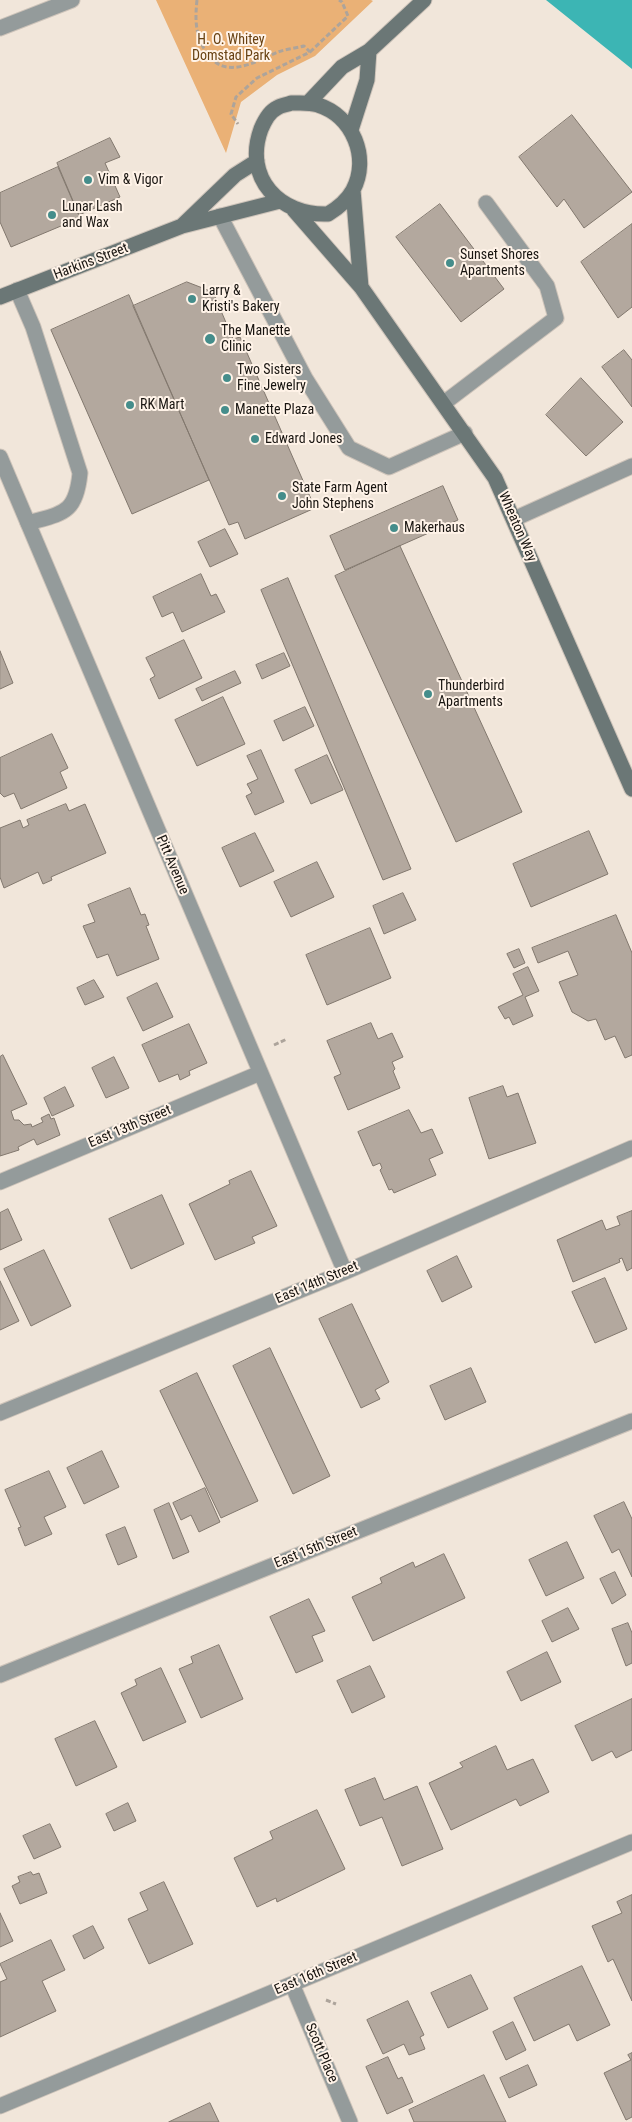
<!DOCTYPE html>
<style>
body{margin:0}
canvas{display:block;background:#f1e6da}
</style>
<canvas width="632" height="2122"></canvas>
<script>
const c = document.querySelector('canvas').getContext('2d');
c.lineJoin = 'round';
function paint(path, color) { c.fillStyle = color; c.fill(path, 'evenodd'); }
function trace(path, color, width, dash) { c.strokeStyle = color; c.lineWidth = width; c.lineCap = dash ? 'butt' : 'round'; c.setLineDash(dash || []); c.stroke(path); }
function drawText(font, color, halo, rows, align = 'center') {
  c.font = font + ' "Roboto Condensed",sans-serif'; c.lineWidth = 4; c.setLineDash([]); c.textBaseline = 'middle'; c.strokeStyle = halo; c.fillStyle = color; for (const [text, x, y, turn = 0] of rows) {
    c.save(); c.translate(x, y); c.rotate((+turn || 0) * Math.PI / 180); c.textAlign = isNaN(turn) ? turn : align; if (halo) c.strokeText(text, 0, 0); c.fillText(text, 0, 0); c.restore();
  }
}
const green = new Path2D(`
 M156,0H371L373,1L315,56L277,75L241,102L226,153Z`);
const water = new Path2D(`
 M546,0H632V69Z`);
const building = new Path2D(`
 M572,115L632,192L584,228L564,199L557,207L519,157Z
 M110,138L120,157L105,163L120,197L79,215L57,163Z
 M58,167L80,218L11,247L0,222V193Z
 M440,204L504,289L461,322L396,237Z
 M632,224V307L618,318L581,262Z
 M187,282L213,292L233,339L240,337L315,508L245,539L238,522L229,525L133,306Z
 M129,295L209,480L132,514L51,330Z
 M624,350L632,360V407L602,367Z
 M581,378L623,422L586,456L546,415Z
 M443,486L458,520L345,570L330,536Z
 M225,529L238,554L210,567L198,542Z
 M400,546L522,812L456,842L335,576Z
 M201,574L211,596L216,594L225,612L182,632L173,612L162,617L153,597Z
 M288,578L411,869L383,880L261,590Z
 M184,640L202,678L159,699L150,679L155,676L146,658Z
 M0,651L13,683L0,689Z
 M284,653L290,666L262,679L256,665Z
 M235,671L241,683L202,701L196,689Z
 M223,697L245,744L197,766L175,720Z
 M305,707L314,726L283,741L274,721Z
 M52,734L68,768L60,772L67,788L21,809L14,793L4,797L0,793V758Z
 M261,750L284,802L255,815L246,796L252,793L247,784L258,779L247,756Z
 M327,755L343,790L311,804L295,770Z
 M66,804L69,811L85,804L106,853L51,877L52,880L43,884L38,872L4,888L0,877V828L20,820L23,828L29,825L27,820Z
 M589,831L608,874L531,907L513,864Z
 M255,833L274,871L240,887L222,848Z
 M317,862L334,897L291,917L274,882Z
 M130,888L141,915L145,914L149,925L146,926L159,959L117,976L108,954L97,958L83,926L95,922L88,905Z
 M403,893L416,920L384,934L373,906Z
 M616,915L632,953V1055L625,1058L615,1036L605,1040L596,1019L588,1021L572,1012L559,982L578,975L568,951L538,963L532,948Z
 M370,928L391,978L327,1005L306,955Z
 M519,949L525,963L514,968L507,954Z
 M528,967L539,991L525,997L533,1016L513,1025L509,1017L505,1019L498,1007L523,995L513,974Z
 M94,980L104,997L85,1005L77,988Z
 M157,983L173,1017L143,1031L127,998Z
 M371,1023L378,1039L392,1033L403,1057L392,1062L395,1069L393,1071L400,1088L348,1110L334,1077L341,1074L327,1041Z
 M189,1024L207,1063L189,1071L190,1075L180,1080L178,1074L159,1082L142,1045Z
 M3,1055L27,1104L11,1111L14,1120H19L24,1125L31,1124L32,1127L43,1122L41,1118L49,1114L51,1119L54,1118L60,1135L37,1145L34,1139L18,1147L19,1150L0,1156V1057Z
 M114,1057L129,1088L106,1098L92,1068Z
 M503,1086L507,1097L518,1093L536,1143L489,1159L469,1098Z
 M65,1087L74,1106L52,1116L44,1098Z
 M409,1110L421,1133L432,1129L443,1153L429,1159L436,1175L394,1193L392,1189L389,1190L380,1170L382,1168L380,1163L373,1166L358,1132Z
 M251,1171L277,1226L252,1237L255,1243L215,1260L189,1204L230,1184L229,1181Z
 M162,1195L184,1244L131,1269L109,1219Z
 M8,1209L22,1240L0,1250V1213Z
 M632,1211V1268L627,1271L622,1258L619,1259L620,1262L573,1282L557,1240L602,1220L606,1230L620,1225L617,1217Z
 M44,1250L71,1306L31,1326L4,1269Z
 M457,1256L472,1287L442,1302L427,1271Z
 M605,1278L627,1329L595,1343L572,1292Z
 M0,1281L19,1321L0,1330Z
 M352,1304L389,1382L375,1390L380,1399L361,1408L319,1319Z
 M270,1348L330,1476L293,1494L233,1366Z
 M471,1368L486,1402L445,1420L430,1386Z
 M197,1373L258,1501L221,1518L160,1391Z
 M102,1451L119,1487L84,1504L67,1468Z
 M49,1471L66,1507L44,1517L52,1534L25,1546L18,1528L21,1527L5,1490Z
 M205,1488L220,1522L199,1532L191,1515L181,1520L173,1503Z
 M624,1502L632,1519V1577L619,1549L612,1553L594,1516Z
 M169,1503L189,1552L173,1559L154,1510Z
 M125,1527L137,1557L118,1565L106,1535Z
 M567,1542L584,1578L546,1596L529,1560Z
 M444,1554L465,1598L373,1641L352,1597L382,1583L380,1578L413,1562L415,1567Z
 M615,1572L626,1595L612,1604L600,1579Z
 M309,1599L325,1631L312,1636L323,1661L296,1673L270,1617Z
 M568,1608L579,1629L552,1642L542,1621Z
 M628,1623L632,1633V1663L626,1666L612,1629Z
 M219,1645L243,1699L201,1718L179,1669L193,1663L191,1657Z
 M547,1652L561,1682L521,1701L507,1672Z
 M370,1666L385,1697L352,1713L337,1681Z
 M161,1668L186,1722L143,1741L121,1693L137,1685L135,1680Z
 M632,1699V1750L616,1758L612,1751L592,1761L575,1726Z
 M95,1721L117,1767L76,1786L55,1739Z
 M496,1746L507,1770L533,1759L549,1792L520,1806L516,1799L451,1830L429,1783L463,1767L460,1763Z
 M375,1778L384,1800L417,1786L443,1849L402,1866L382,1817L360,1826L345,1790Z
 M128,1803L136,1821L114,1831L106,1814Z
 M317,1810L345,1869L277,1902L276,1898L257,1907L234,1858L273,1839L270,1832Z
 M50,1824L61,1847L34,1859L23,1836Z
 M31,1872L33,1875L39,1873L47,1893L20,1904L12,1886L20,1882L18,1877Z
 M164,1882L193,1944L149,1964L128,1919L148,1910L140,1893Z
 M632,1895V2001L613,1959L608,1962L592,1926L622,1913L617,1902Z
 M0,1913L13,1941L0,1947Z
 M93,1926L104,1948L84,1959L73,1936Z
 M51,1940L65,1970L42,1981L56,2011L0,2037V1982L7,1979L0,1964Z
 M582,1966L610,2025L577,2041L569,2024L534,2041L514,1998Z
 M471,1975L488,2009L448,2028L431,1993Z
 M408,2001L424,2035L420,2037L425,2049L409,2055L404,2044L383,2054L367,2020Z
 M513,2022L526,2050L506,2060L493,2032Z
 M632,2053V2117L626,2120L604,2073L631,2060L628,2055Z
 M388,2057L398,2079L402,2077L413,2102L387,2114L366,2067Z
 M528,2065L537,2085L509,2098L500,2078Z
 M484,2075L506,2122H414L409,2110Z
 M210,2103L219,2122H169Z`);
const path = new Path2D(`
 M197,0C195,19 195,35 206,52C225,81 254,62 278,52C286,49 296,48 304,46L310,52L257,78L236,97L231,114L238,124
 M310,52L348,16L342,2L339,0
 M274,1045L287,1039
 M326,2000L336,2004`);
const lane = new Path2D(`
 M220,216L305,378L349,448L389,467L465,433
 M17,290L33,327L80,473C76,514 63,513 28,523
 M444,403L556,318L547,286L486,203
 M514,519L632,466`);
const street = new Path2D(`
 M0,28L72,0
 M0,457L345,1272
 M0,1182L260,1073
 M0,1413L345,1272L632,1148
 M0,1675L632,1421
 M292,1984L350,2122
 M0,2106L632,1842`);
const secondary = new Path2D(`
 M291,103C300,103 310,102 318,105C353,116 370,158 353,190C347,201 338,208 328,214C280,216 243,178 261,129C264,122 270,111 277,108C281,105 287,105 291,103Z
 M308,103L342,67L369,51L424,0
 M351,130L367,80L369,51
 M353,190L361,287
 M294,210L361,287L495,478L632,789
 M183,225L235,175L257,161
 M0,297L182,226L280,201`);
const markers = [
 [88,180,5,"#458d8b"],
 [52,215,5,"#458d8b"],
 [450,263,5,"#458d8b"],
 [192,299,5,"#458d8b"],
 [210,339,6,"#458d8b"],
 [227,378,5,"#458d8b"],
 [130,405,5,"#458d8b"],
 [225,410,5,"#458d8b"],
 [255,439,5,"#458d8b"],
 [282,496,5,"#458d8b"],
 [394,528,5,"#458d8b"],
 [428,694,5,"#458d8b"]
];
const parkNames = [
 ["H. O. Whitey",231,40],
 ["Domstad Park",231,56]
];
const poiNames = [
 ["Vim & Vigor",98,180],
 ["Lunar Lash",62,207],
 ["and Wax",62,223],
 ["Sunset Shores",460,255],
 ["Apartments",460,271],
 ["Larry &",202,291],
 ["Kristi's Bakery",202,307],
 ["The Manette",221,331],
 ["Clinic",221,347],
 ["Two Sisters",237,370],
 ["Fine Jewelry",237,386],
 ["RK Mart",140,405],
 ["Manette Plaza",235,410],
 ["Edward Jones",265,439],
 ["State Farm Agent",292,488],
 ["John Stephens",292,504],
 ["Makerhaus",404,528],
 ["Thunderbird",438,686],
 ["Apartments",438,702]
];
const streetNames = [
 ["Harkins Street",91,262,-21],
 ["Wheaton Way",517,527,66],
 ["Pitt Avenue",172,865,67],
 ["East 13th Street",130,1127,-23],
 ["East 14th Street",317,1283,-23],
 ["East 15th Street",316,1548,-22],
 ["East 16th Street",316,1974,-23],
 ["Scott Place",321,2053,67]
];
paint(green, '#eab176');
paint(water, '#3cb5b4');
paint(building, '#b3a89e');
trace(building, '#82786e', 1);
trace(lane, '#cec4ba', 17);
trace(street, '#cec4ba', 17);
trace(secondary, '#cec4ba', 17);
trace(path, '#ada49b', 3, [5, 2.5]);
trace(lane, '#949b9b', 15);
trace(street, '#949b9b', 15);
trace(secondary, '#6b7776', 15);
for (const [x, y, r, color] of markers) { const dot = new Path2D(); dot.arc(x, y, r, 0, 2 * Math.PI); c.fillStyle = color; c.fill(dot); trace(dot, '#fff3e8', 2); }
drawText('14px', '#684112', '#fff3e8', parkNames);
drawText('14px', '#181410', '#fff3e8', poiNames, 'left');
drawText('14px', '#181410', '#fff3e8', streetNames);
</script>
